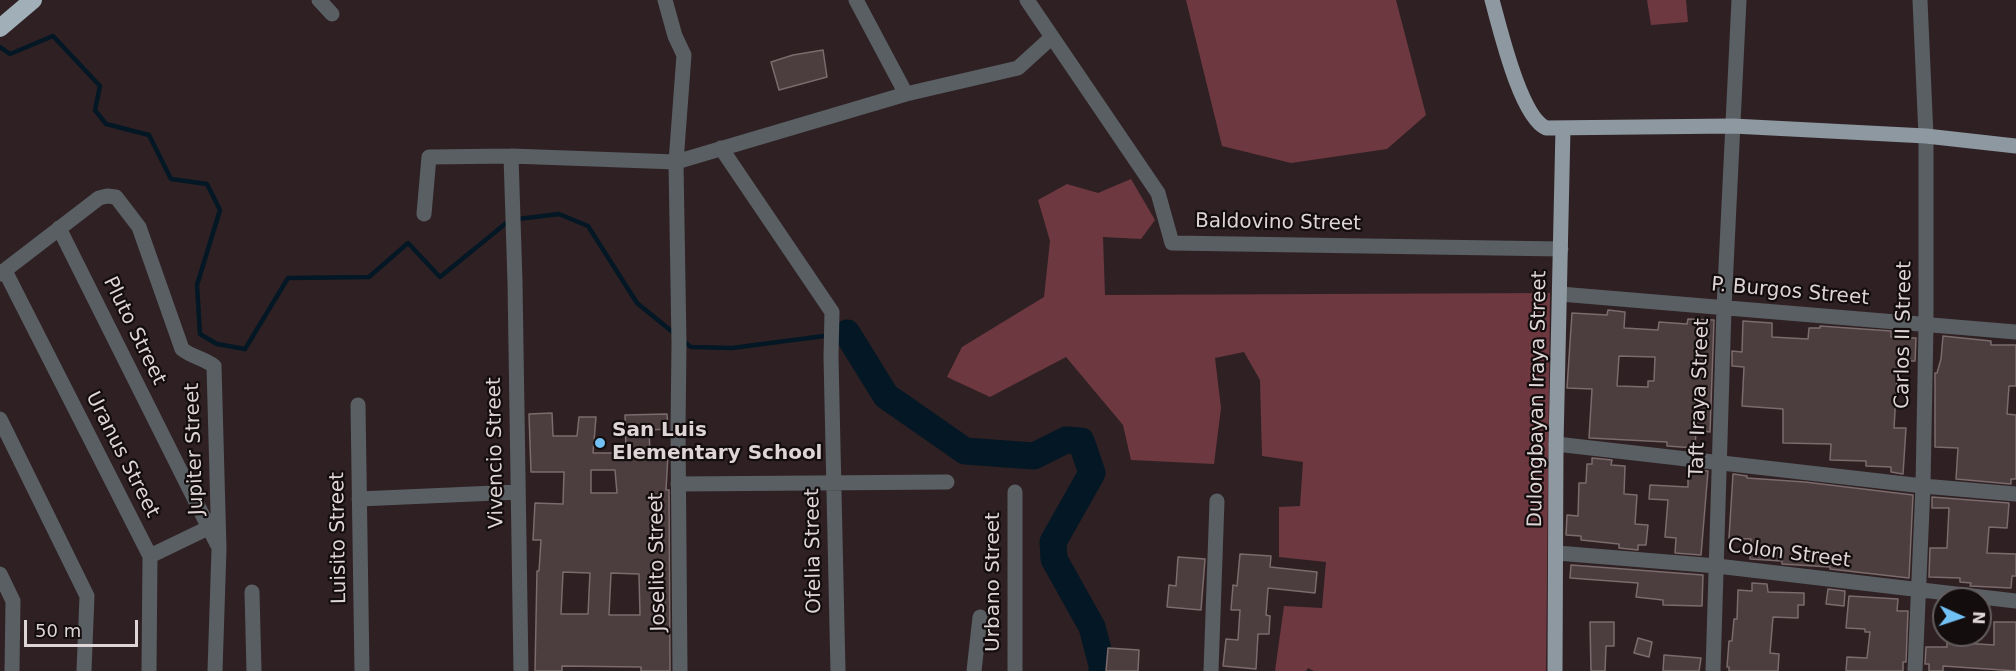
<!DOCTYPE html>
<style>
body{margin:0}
#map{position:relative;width:2016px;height:671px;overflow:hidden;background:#2f2123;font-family:"DejaVu Sans",sans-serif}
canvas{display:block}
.north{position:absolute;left:1932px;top:587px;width:60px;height:60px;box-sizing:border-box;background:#130d0e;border:2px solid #645d5e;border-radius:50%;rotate:93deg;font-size:16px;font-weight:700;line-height:24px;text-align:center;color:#ded5d6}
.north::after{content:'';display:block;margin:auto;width:21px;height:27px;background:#72c1f5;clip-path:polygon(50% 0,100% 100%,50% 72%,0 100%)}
.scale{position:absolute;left:24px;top:620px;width:114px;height:27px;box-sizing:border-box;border:3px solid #ded5d6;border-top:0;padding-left:8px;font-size:18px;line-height:21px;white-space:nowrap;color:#ded5d6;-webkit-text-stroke:4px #130d0e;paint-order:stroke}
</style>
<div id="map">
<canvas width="2016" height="671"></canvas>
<div class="north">N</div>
<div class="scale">50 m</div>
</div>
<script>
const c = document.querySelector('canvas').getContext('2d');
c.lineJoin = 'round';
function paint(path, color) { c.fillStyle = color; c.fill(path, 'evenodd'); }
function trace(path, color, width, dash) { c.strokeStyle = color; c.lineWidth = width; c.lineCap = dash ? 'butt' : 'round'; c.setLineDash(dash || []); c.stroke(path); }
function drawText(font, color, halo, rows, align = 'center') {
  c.font = font + ' "DejaVu Sans",sans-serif'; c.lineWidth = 4.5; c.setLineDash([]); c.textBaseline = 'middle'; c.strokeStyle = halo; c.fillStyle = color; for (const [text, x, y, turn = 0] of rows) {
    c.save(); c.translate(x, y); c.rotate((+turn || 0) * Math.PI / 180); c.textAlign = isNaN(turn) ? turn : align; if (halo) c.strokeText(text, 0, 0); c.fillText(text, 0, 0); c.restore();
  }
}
const green = new Path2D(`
 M1186,0H1396L1426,115L1387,149L1291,163L1222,146Z
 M1647,0H1686L1688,22L1651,25Z
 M1131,179L1155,220L1141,239L1103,237L1105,295L1550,293L1546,671H1314L1308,668L1306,671H1275L1284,606L1322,608L1326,562L1279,557V507L1300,506L1303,462L1262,456L1260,380L1244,352L1215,358L1221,408L1214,464L1131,460L1123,425L1066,357L990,397L947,377L962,347L1044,297L1050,241L1038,200L1067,184L1098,193Z`);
const stream = new Path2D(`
 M0,47L10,54L53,36L100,86L95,110L106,124L149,135L171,179L207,184L220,210L197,285L200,334L217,344L245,349L288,278L369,277L408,243L440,277L510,220L559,214L588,226L637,303L675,334
 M682,340L691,347L732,348L847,333`);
const river = new Path2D(`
 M847,333L886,396L965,451L1034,456L1066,440L1081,441L1092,473L1053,542L1054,559L1092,627L1102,665V671`);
const building = new Path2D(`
 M823,50L827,77L779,90L771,62L793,55Z
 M1608,310L1625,312L1624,328L1658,330L1659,322L1687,324L1688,319L1714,320L1710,432L1696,430L1695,448L1667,446V442L1589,438L1592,389L1567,388L1572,313L1607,315ZM1619,356L1655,357L1654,381H1648V387L1617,386Z
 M1743,321L1772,323V337L1808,339L1809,328H1820V326L1891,331V337L1916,338L1915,361H1898L1894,428H1906L1903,474L1891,472V467L1866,466V461L1830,460L1831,444L1783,443V409L1742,406L1744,367L1732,366V351L1742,352Z
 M1943,336L1991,341V345H2016V386H2009L2007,414L2016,415V479H2011V484L1956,479L1958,448L1935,447V373H1937L1941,359Z
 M552,413L553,436H577L579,417H596L593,453H610L626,452L625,415L667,414L668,429L649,430L650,453L668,454L666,490H669L670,671H641V667L562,666V671H535L537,571H539L541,540H533L535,503L563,504L564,472H531L529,414ZM591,470H615L617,493H591ZM563,572L590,573L588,614H561ZM611,573L639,574L640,615H609Z
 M1592,458L1612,460L1611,465L1625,466L1624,494L1637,495L1635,524L1648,525L1646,545H1638V550L1619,548V544L1581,540V536L1566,535L1567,515L1578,516L1579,483H1586L1587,464H1592Z
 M1688,469L1708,471L1701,555L1675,553L1676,538L1665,537L1668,500L1649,499L1650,485L1688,487Z
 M1733,474L1747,476V478L1805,482L1913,495L1909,578L1830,569V567L1782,564V561L1750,559L1751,539L1729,538Z
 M1932,497L2009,503L2007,528L1989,527L1987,553L2016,554V576H2012L2011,588L1970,586L1971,583L1960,582V578L1929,577L1930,548H1947L1949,508H1932Z
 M1240,554L1271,556L1270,567L1317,572L1315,593L1268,588L1266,615L1270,616L1269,634H1258L1256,669L1223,666L1226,639L1238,640L1240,610H1231L1233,585L1237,586Z
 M1178,557L1205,559L1201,610L1167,607L1169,585L1176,586Z
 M1571,565L1703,575L1702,606L1663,605V600L1636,597L1638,583L1570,578Z
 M1752,583L1767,584L1768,592L1804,593V605H1798V618L1773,617L1770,653L1779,654L1778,671H1729V667H1727L1729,641H1732L1734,619H1737L1738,590L1752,591Z
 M1828,589L1845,591L1844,606L1826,604Z
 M1849,596L1898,599L1897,611H1908L1906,662H1903V671H1846L1847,657L1867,658L1870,632H1865V629L1846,628Z
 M1590,622H1614V646H1606L1605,671H1591Z
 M1994,622H2016V671L1943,666V671H1929V664H1925L1926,647H1947V642L1994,645Z
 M1638,638L1652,642L1649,657L1634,653Z
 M1108,648L1139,650L1138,671H1106Z
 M1664,655L1701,658L1699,671H1663Z`);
const minor = new Path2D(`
 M319,0L332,14
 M665,0L675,36L684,55L676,162L679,344L678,429L680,671
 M856,0L906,94
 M1027,0L1158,193L1172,243L1561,249
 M721,148L832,312L831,357L838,671
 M511,156L515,282L521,671
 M424,214L429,157L511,156L676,162L906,94L1018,68L1052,37
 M59,228L217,544
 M5,271L150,556L149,671
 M0,274L99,198L107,196L116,197L139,227L182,349C192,357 203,358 214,366L219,549L215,671
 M1560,294L2016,332
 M358,405L362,671
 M0,419L87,596L84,671
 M1556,444L1923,486L2016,494
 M678,484L947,482
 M1015,492V671
 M359,499L518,492
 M1557,553L1717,566L2016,601
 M150,556L208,528
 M0,574L13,601L12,671
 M252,592L254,671
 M974,671L980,617
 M1211,671L1217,501
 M1713,671L1724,308L1739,0
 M1915,671L1923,486L1926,325V136L1920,0`);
const major = new Path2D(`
 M1492,0C1500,28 1520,116 1546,128L1733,126L1926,136L2016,146
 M1555,671L1556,444L1563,128`);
const highway = new Path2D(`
 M0,28L33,0`);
const markers = [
 [600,443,6,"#72c1f5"]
];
const streetNames = [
 ["Baldovino Street",1278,223,1],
 ["P. Burgos Street",1790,292,5],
 ["Pluto Street",134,331,64],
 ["Carlos II Street",1904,335,-89],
 ["Taft Iraya Street",1700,398,-88],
 ["Dulongbayan Iraya Street",1538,399,-89],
 ["Jupiter Street",195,449,-92],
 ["Vivencio Street",496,453,-91],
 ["Uranus Street",122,455,63],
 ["Luisito Street",339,538,-91],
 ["Ofelia Street",814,551,-91],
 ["Colon Street",1789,554,7],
 ["Joselito Street",658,562,-91],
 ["Urbano Street",994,582,-90]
];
const poiNames = [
 ["San Luis",612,431],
 ["Elementary School",612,454]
];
paint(green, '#6d3840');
trace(stream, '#041724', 4.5);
trace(river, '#041724', 27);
paint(building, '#4c3d3f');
trace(building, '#7b6b6c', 1.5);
trace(minor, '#595f63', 15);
trace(major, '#8d98a0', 15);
trace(highway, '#a1afb9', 18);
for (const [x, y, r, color] of markers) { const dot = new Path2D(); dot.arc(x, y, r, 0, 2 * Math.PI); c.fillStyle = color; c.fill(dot); trace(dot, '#130d0e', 2); }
drawText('20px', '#ded5d6', '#130d0e', streetNames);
drawText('bold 20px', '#ded5d6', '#130d0e', poiNames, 'left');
</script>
